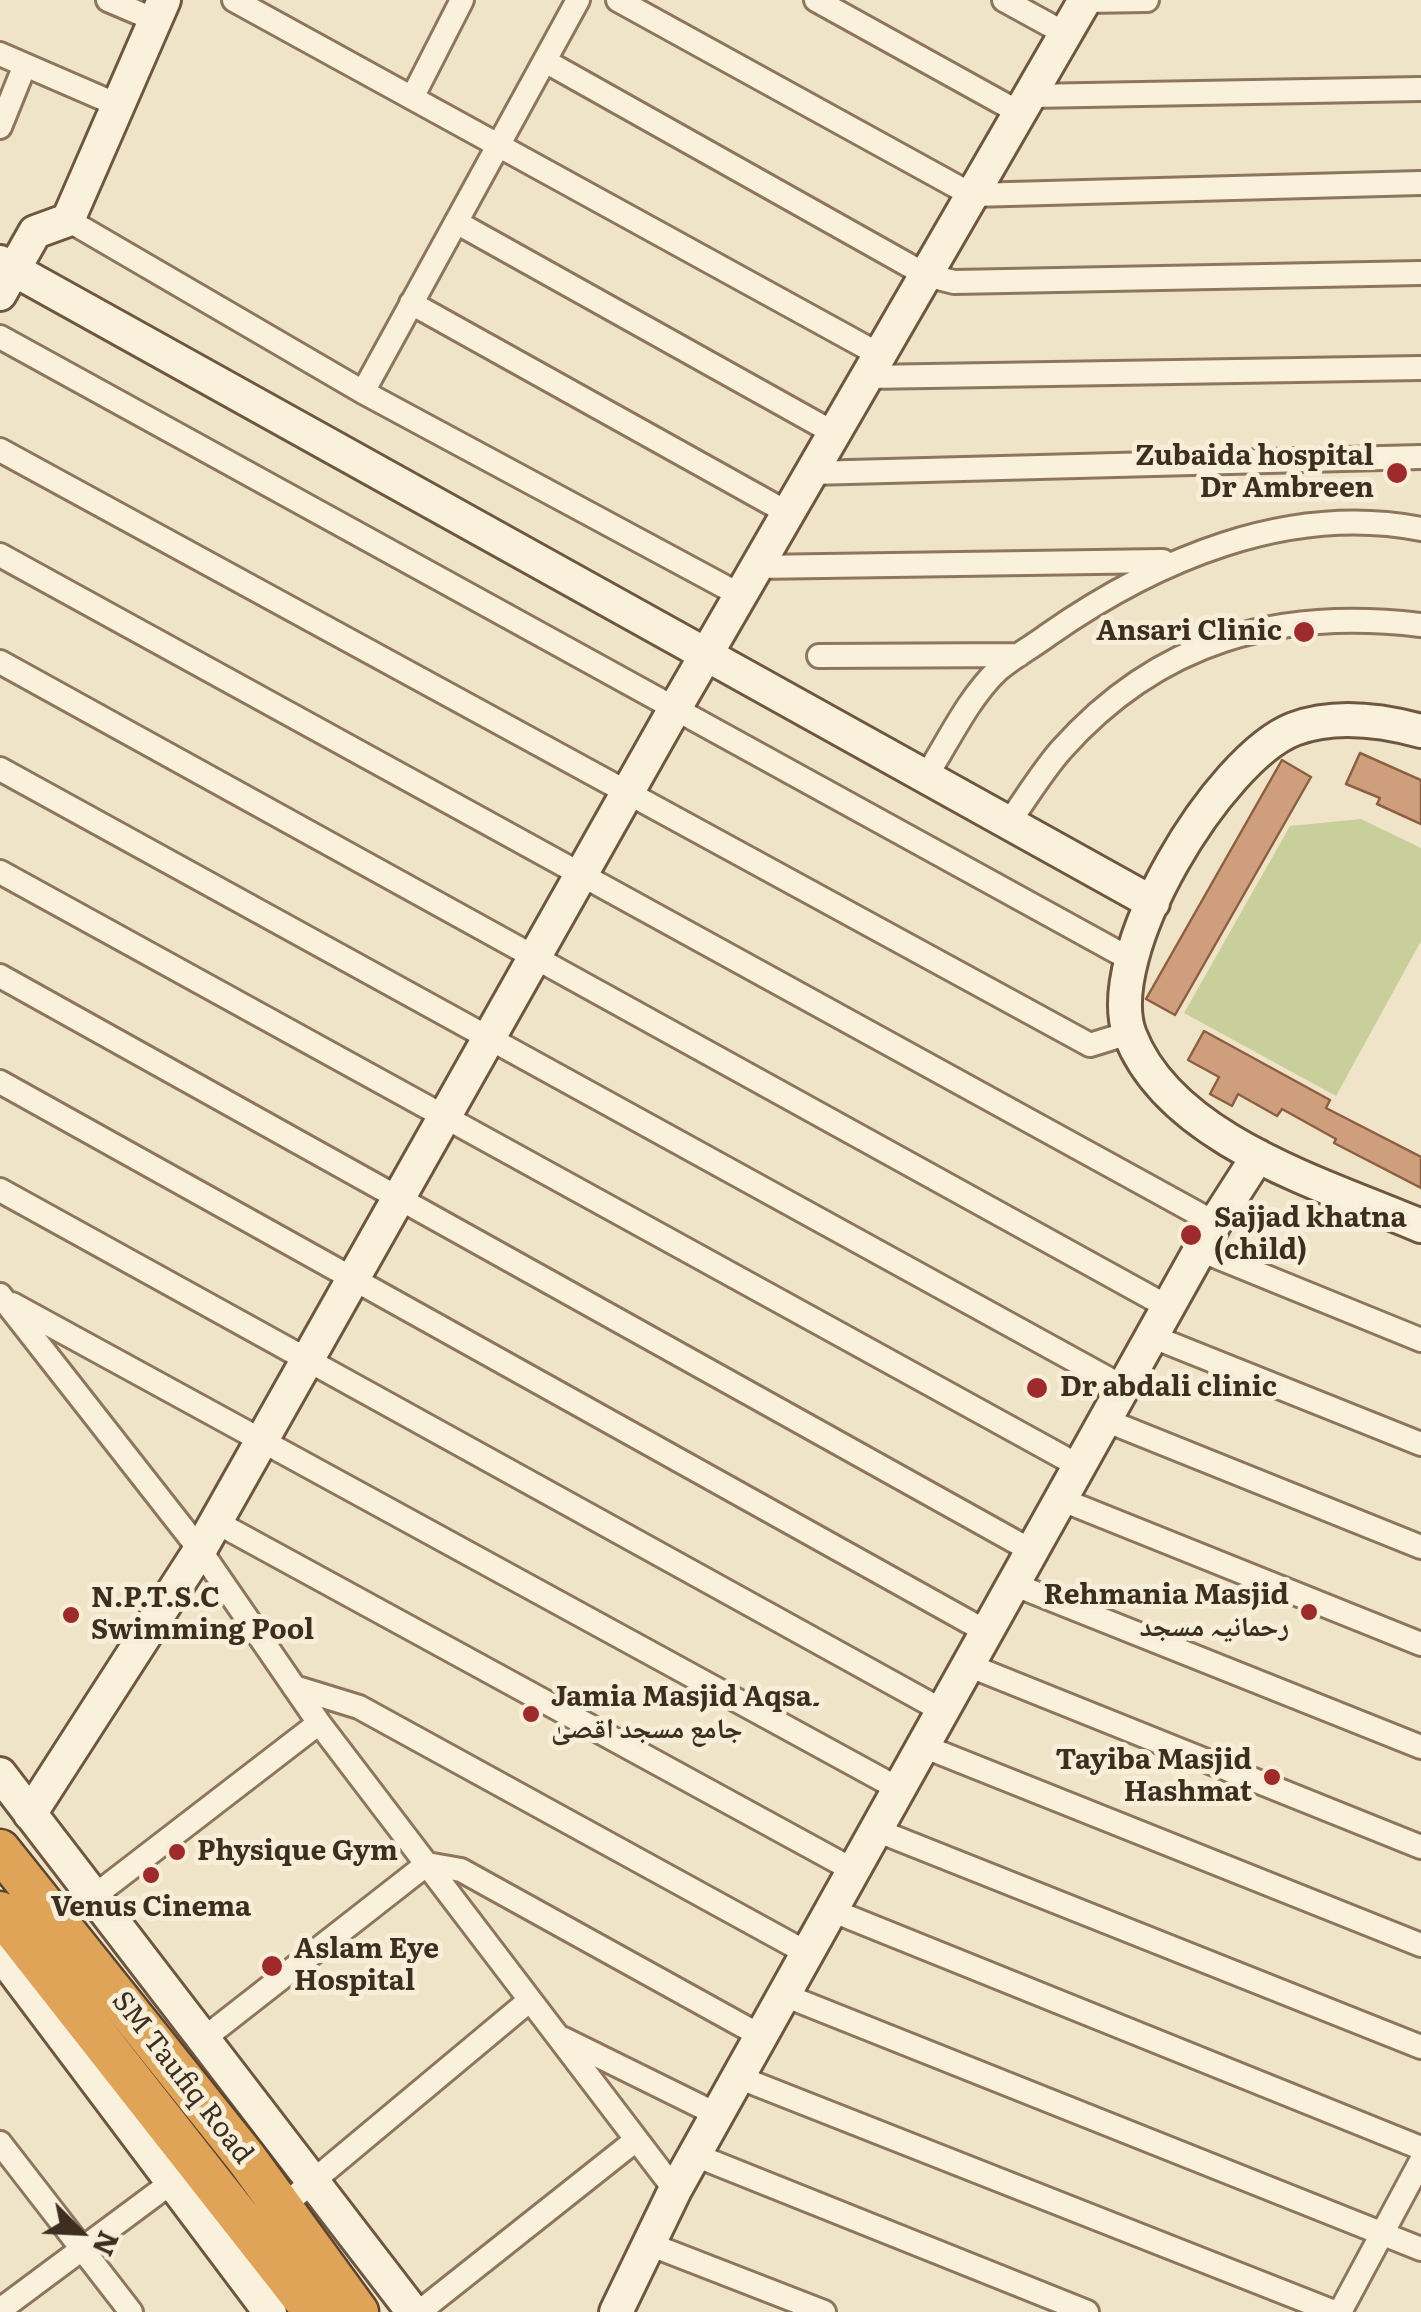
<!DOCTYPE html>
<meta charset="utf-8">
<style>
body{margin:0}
#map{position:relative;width:1421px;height:2312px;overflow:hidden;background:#f0e4c8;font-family:Literata,serif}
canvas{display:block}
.north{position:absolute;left:30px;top:2182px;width:100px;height:100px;-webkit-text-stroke:8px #f7eed8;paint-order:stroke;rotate:114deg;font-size:28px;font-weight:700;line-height:40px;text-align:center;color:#3d2e20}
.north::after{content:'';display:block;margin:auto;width:35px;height:45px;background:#3d2e20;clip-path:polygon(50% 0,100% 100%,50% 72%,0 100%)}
</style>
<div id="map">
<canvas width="1421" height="2312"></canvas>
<div class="north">N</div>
</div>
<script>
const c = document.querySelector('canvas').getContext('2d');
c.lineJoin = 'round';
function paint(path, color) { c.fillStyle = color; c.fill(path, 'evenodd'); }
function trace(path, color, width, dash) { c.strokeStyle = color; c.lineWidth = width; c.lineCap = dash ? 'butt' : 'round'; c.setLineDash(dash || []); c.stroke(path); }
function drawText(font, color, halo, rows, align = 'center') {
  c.font = font + ' Literata,"Noto Naskh Arabic",serif'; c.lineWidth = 10; c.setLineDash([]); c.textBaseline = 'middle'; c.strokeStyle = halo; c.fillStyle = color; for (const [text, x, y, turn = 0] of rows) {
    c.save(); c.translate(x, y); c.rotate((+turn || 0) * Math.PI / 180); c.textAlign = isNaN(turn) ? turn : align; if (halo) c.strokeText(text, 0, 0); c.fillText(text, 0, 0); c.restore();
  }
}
const green = new Path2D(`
 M1361,819L1421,848V941L1336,1096L1184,1013L1290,826Z`);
const building = new Path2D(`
 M1360,753L1421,780V824L1377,804L1380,798L1346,784Z
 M1282,760L1311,777L1175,1015L1146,999Z
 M1204,1031L1330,1100L1326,1108L1421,1157V1188L1334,1143L1336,1139L1282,1109L1277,1116L1238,1094L1232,1106L1210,1094L1219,1077L1188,1060Z`);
const street = new Path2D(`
 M108,0L155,20
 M234,0L880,355
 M618,0L972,195L1421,183
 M816,0L1020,113
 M1004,0L1066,34
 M1085,1L1147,0
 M0,54L120,106
 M545,61L926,275L954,282L1421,273
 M413,96L462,0
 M1030,96L1421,89
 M0,127L25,65
 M68,220L363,392L740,595
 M456,222L834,433
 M411,303L788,513
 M0,337L1130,959
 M867,377L1421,368
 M363,392L578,0
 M0,450L1090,1045L1129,1033
 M811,473L1421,457
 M0,555L1215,1223
 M756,567L1163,561
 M819,656L1019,655
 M0,662L1168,1307
 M0,769L1123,1387
 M925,778C947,744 968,698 998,670C1013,657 1032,647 1048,635C1155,560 1288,503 1421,529
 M1007,825C1025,800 1041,773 1061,750C1159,640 1278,608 1421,625
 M0,872L1079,1466
 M0,976L1032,1551
 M0,1082L987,1632
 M0,1190L943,1711
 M1200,1250L1421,1340
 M0,1295L200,1550L319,1723L675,2190
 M12,1304L899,1789
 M1151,1336L1421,1444
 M1105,1420L1421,1547
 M1060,1499L1421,1644
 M216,1522L853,1870
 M1013,1584L1421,1747
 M968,1665L1421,1847
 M294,1687L359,1707L807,1953
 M923,1746L1421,1945
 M876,1830L1421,2047
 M93,1897L319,1723
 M831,1910L1421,2148
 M784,1995L1421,2249
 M564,2039L718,2115
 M202,2040L427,1864L461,1870L761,2036
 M738,2077L1334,2312
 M0,2143L131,2312
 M695,2155L1087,2312
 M282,2207L530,2000
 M649,2244L824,2312
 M0,2310L172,2182
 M419,2312L636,2140
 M1340,2312L1421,2161`);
const secondary = new Path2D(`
 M0,262L1153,903
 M0,294L35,232L68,220L164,0
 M1421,731C1381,720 1334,714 1294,729C1219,758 1099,955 1130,1035C1171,1141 1326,1185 1421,1226
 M0,1774L413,2312
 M30,1814L200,1550L674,710L1085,0
 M0,1953L270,2312
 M616,2312L675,2190L1215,1223L1258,1156`);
const highway = new Path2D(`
 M0,1850L246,2158L358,2312
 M0,1912L314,2312`);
const markers = [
 [1397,473,12,"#9e2a2b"],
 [1304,632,12,"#9e2a2b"],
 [1191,1235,12,"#9e2a2b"],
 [1037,1388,12,"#9e2a2b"],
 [1309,1612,10,"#9e2a2b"],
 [71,1615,10,"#9e2a2b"],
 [531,1714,10,"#9e2a2b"],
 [1272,1777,10,"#9e2a2b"],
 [177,1852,10,"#9e2a2b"],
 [151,1875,10,"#9e2a2b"],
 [272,1966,12,"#9e2a2b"]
];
const poiNames = [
 ["Zubaida hospital",1374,457,"right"],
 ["Dr Ambreen",1374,489,"right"],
 ["Ansari Clinic",1282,632,"right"],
 ["Sajjad khatna",1214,1219],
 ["(child)",1214,1251],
 ["Dr abdali clinic",1060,1388],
 ["Rehmania Masjid",1289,1596,"right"],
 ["رحمانیہ مسجد",1289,1628,"right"],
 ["N.P.T.S.C",91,1599],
 ["Swimming Pool",91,1631],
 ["Jamia Masjid Aqsa۔",551,1698],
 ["جامع مسجد اقصیٰ",551,1730],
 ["Tayiba Masjid",1252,1761,"right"],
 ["Hashmat",1252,1793,"right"],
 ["Physique Gym",197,1852],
 ["Venus Cinema",151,1908,"center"],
 ["Aslam Eye",294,1950],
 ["Hospital",294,1982]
];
const streetNames = [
 ["SM Taufiq Road",182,2078,52]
];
paint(green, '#c9cf9b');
paint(building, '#cf9f7d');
trace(building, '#8d5f41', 2.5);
trace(street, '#8d765c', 28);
trace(secondary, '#6f573f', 38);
trace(highway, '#5b4430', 45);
trace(street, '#faf1dc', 22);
trace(secondary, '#faf1dc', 32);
trace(highway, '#e0a458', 40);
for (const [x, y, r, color] of markers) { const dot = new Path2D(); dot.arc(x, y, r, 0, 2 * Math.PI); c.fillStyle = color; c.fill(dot); trace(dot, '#f7eed8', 4); }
drawText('bold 28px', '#3d2e20', '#f7eed8', poiNames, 'left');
drawText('28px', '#3d2e20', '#f7eed8', streetNames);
</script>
